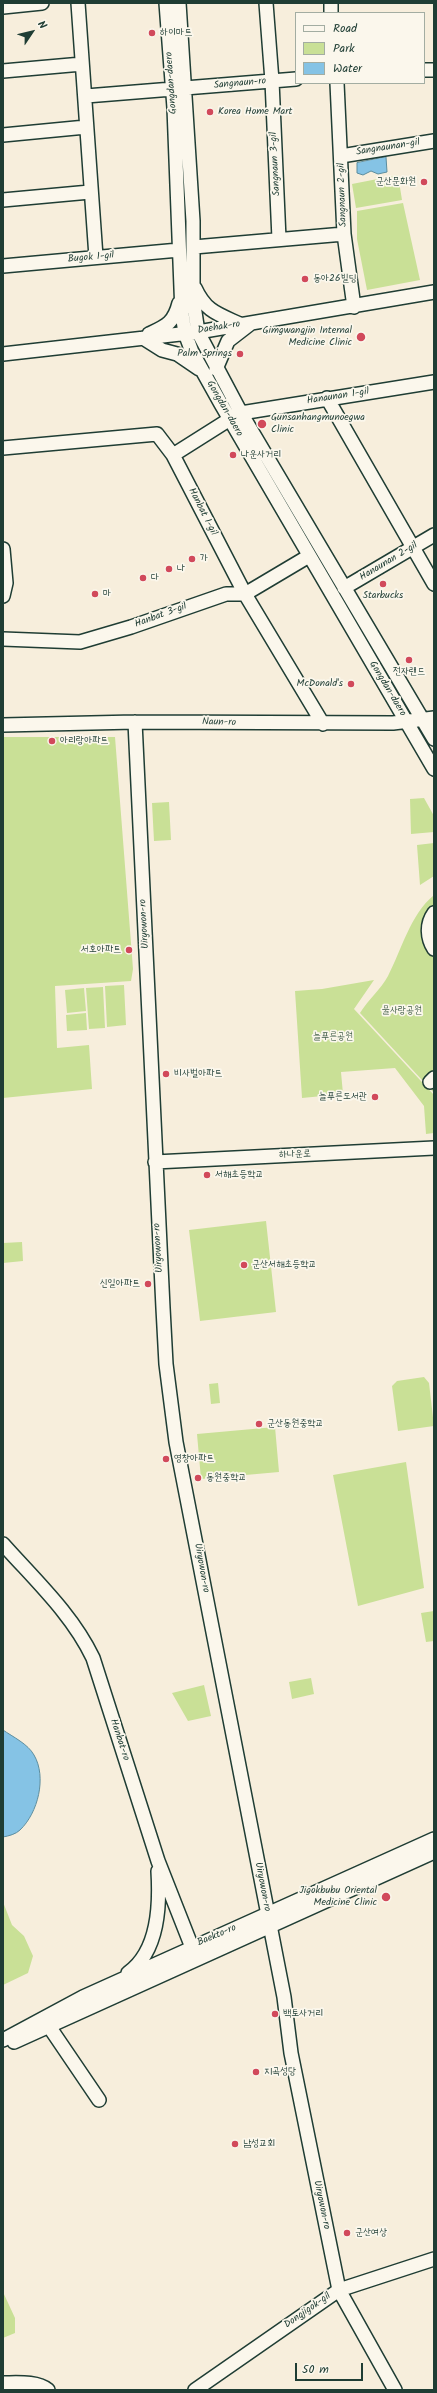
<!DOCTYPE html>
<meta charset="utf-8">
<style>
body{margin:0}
#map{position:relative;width:437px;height:2393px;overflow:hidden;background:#f7eedc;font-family:Kalam,sans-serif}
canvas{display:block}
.frame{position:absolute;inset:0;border:4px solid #1f3d34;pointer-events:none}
.legend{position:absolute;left:295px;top:12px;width:130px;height:72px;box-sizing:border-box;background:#fbf7ec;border:1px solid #a3ada2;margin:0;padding:5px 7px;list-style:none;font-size:12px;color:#1f3d34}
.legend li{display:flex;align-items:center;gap:8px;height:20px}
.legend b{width:20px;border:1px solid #a3ada2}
.north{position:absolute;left:12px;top:12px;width:40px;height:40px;-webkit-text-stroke:3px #fbf7ec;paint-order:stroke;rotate:55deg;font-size:11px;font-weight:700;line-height:16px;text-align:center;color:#1f3d34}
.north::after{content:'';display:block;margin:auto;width:14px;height:18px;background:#1f3d34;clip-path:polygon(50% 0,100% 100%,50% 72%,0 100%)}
.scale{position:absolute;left:295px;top:2363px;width:68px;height:18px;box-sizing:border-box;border:2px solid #1f3d34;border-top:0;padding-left:5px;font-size:12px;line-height:14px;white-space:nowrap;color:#1f3d34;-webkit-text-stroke:3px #fbf7ec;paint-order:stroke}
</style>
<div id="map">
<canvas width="437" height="2393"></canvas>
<div class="frame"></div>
<ul class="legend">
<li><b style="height:5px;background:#fbf7ec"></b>Road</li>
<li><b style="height:11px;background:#c9e096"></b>Park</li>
<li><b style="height:11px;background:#85c3e5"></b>Water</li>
</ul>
<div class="north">N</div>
<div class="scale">50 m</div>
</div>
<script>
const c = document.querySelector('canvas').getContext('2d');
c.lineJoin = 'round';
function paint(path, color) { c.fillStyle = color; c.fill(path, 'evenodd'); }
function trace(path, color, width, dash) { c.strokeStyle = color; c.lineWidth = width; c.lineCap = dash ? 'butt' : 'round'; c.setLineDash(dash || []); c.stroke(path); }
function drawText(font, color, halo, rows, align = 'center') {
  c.font = font + ' Kalam,"Poor Story",sans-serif'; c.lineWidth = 3.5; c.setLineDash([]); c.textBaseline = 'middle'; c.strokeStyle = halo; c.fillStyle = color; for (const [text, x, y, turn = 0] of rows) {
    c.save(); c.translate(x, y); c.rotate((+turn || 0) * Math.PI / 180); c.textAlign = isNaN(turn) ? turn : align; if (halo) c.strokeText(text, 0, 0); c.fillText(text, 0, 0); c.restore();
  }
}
const green = new Path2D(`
 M398,175L402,200L356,208L352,184Z
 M403,203L420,280L367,290L357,239V211Z
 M3,737H115L133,969L131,981L55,986L57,1048L89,1045L92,1089L3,1098Z
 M424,798L434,816V832L411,834L410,799Z
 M169,802L171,840L154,841L152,803Z
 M434,843V876L420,885L417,845Z
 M434,895V1093L360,1013C368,1000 381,989 388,976C402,949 410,915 434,895Z
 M374,980L354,1009L434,1095V1133L426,1134L424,1106L395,1068L341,1072L343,1094L302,1098L295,991L322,989Z
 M124,985L126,1025L107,1027L105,986Z
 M103,987L105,1028L89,1029L86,988Z
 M84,988L86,1011L67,1013L65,990Z
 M86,1013L87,1030L67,1031L66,1015Z
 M266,1221L276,1312L200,1321L189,1230Z
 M22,1242L23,1261L3,1263V1243Z
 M424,1377L429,1383L434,1426L398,1431L392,1386L397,1381Z
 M218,1383L220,1403L211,1404L209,1384Z
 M275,1427L279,1472L201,1479L197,1434Z
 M406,1462L424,1588L358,1606L333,1475Z
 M434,1611V1641L426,1642L421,1613Z
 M311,1678L314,1694L292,1699L289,1682Z
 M204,1685L211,1716L188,1721L172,1693Z
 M3,1902L12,1925L24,1936L33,1956L28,1973L3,1985Z
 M3,2292L15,2318V2333L3,2338Z`);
const water = new Path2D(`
 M386,157L387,172L378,174L371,171L363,175L357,173V163Z
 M3,1730C13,1737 28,1744 34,1755C47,1777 38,1813 20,1830C16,1834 9,1836 3,1837Z`);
const minor = new Path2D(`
 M78,3L96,257
 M166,3L174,108L182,314L185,333L192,352L221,404L434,769
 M179,3L193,221V299L198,332L241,413L434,739
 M266,3L272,81L279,239
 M331,3V13
 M3,7L42,3
 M424,70H434
 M3,71L82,64
 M337,83L344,234L354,307
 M86,96L296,79
 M3,135L86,127
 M341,156L434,141
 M3,200L90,192
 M194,247L344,234
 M3,266L179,250
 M195,288C206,312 218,314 242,325
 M149,334C166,326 174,323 179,303
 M143,338L162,350L177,354L199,369
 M3,354L198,332L434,292
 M216,369L228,341L250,324
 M327,398L434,584
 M241,413L434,382
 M3,448L157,434L173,455L245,594L323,724
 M173,455L230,419
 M3,549L6,583L3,596
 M344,588L434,535
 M3,639L80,642L131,627L226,594H245L309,556
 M135,722L163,1308L166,1364L176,1442L284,1997L291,2053L339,2290L395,2390
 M3,725L135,722L393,723L434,718
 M434,913C426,924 427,938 434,949
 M430,1082L434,1078
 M155,1162L434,1148
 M3,1544C35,1580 72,1614 93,1658L158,1861L195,1955
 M128,1973C159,1951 160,1904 158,1871
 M44,2019L99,2100
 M3,2040L83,1997L434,1839
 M14,2042L434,1852
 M3,2383C17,2383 37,2381 48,2390
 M195,2390L339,2290L434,2259`);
const markers = [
 [152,33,4,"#d1495b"],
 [210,112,4,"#d1495b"],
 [424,182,4,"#d1495b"],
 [305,279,4,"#d1495b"],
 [361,337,5,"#d1495b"],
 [240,354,4,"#d1495b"],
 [262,424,5,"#d1495b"],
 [233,455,4,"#d1495b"],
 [192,559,4,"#d1495b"],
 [169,569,4,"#d1495b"],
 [143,578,4,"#d1495b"],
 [383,584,4,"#d1495b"],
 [95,594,4,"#d1495b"],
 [409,660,4,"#d1495b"],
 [351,684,4,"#d1495b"],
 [52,741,4,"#d1495b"],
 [129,950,4,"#d1495b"],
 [166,1074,4,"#d1495b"],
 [375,1097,4,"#d1495b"],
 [207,1175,4,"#d1495b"],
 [244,1265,4,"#d1495b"],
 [148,1284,4,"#d1495b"],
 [259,1424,4,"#d1495b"],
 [166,1459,4,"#d1495b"],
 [198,1478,4,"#d1495b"],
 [386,1897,5,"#d1495b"],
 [275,2014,4,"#d1495b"],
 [256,2072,4,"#d1495b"],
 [235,2144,4,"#d1495b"],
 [347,2233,4,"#d1495b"]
];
const poiNames = [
 ["하이마트",160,33],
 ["Korea Home Mart",218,112],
 ["군산문화원",416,182,"right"],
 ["동아26빌딩",313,279],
 ["Gimgwangjin Internal",352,331,"right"],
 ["Medicine Clinic",352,343,"right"],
 ["Palm Springs",232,354,"right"],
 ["Gunsanhangmunoegwa",271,418],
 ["Clinic",271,430],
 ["나운사거리",241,455],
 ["가",200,559],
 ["나",177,569],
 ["다",151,578],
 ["마",103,594],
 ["Starbucks",383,596,"center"],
 ["전자랜드",409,672,"center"],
 ["McDonald's",343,684,"right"],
 ["아리랑아파트",60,741],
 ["서호아파트",121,950,"right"],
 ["비사벌아파트",174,1074],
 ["늘푸른도서관",367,1097,"right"],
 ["서해초등학교",215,1175],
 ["군산서해초등학교",252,1265],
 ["신일아파트",140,1284,"right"],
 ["군산동원중학교",267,1424],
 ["영창아파트",174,1459],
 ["동원중학교",206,1478],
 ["Jigokbubu Oriental",377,1891,"right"],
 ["Medicine Clinic",377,1903,"right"],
 ["백토사거리",283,2014],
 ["지곡성당",264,2072],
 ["남성교회",243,2144],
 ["군산여상",355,2233]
];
const streetNames = [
 ["Gongdan-daero",172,83,-94],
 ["Sangnaun-ro",240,84,-5],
 ["Sangnaunan-gil",388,148,-9],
 ["Sangnaun 3-gil",276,164,-93],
 ["Sangnaun 2-gil",343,195,-92],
 ["Bugok 1-gil",91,258,-5],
 ["Daehak-ro",219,328,-9],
 ["Hanaunan 1-gil",338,397,-9],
 ["Gongdan-daero",224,409,60],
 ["Hanbat 1-gil",202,512,63],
 ["Hanaunan 2-gil",389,562,-31],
 ["Hanbat 3-gil",161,616,-20],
 ["Gongdan-daero",387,689,59],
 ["Naun-ro",219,723,1],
 ["Uiryowon-ro",145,924,-93],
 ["하나운로",295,1155,-2],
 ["Uiryowon-ro",159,1248,-93],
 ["Uiryowon-ro",201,1568,80],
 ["Hanbat-ro",119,1740,72],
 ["Uiryowon-ro",262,1887,79],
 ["Baekto-ro",217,1936,-23],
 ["Uiryowon-ro",321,2205,78],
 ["Dongjigok-gil",308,2311,-35]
];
const parkNames = [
 ["물사랑공원",402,1011],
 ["늘푸른공원",333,1037]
];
paint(green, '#c9e096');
paint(water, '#85c3e5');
trace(water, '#5c8d9e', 1);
trace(minor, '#1f3d34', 16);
trace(minor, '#fbf7ec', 13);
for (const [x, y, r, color] of markers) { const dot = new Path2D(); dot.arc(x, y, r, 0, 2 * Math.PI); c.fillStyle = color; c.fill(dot); trace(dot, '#fbf7ec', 1.5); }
drawText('10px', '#1f3d34', '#fbf7ec', poiNames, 'left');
drawText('10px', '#1f3d34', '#fbf7ec', streetNames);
drawText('10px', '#415e48', '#fbf7ec', parkNames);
</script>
